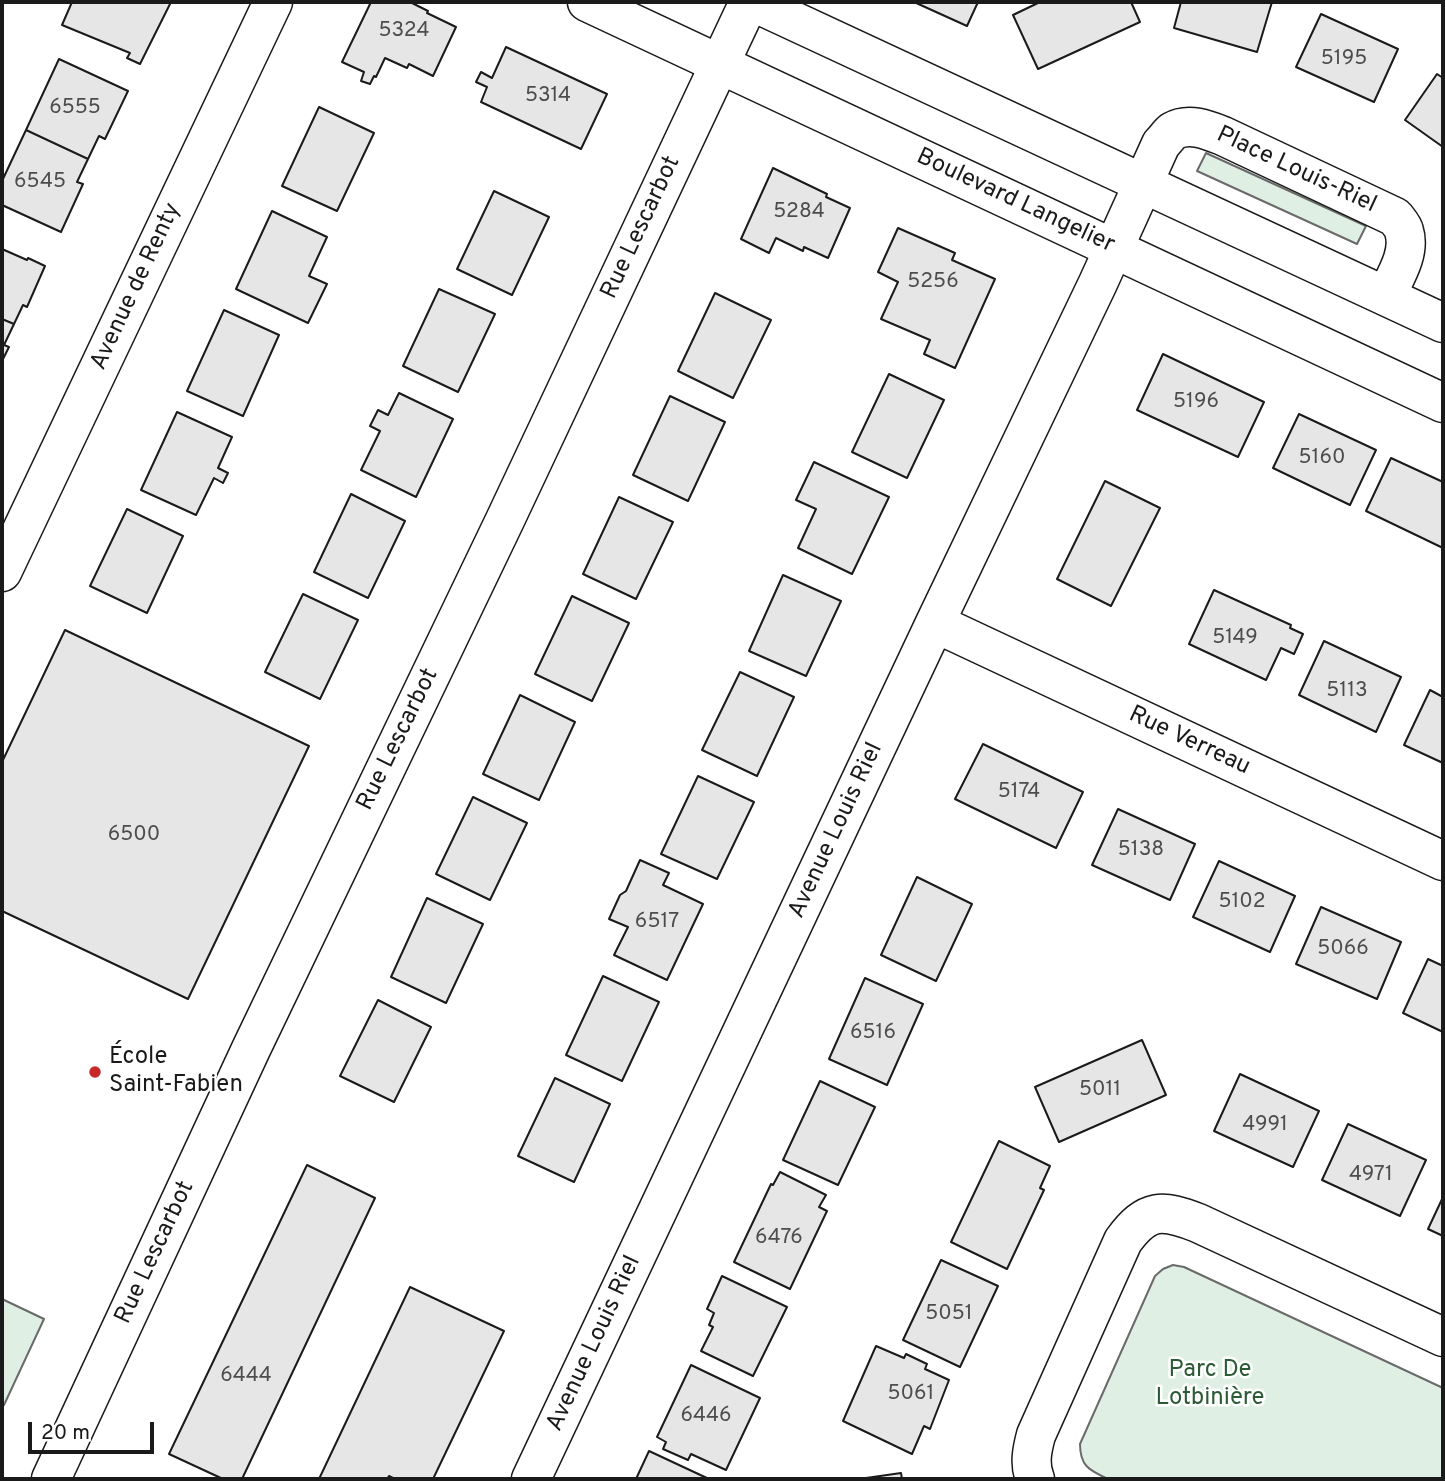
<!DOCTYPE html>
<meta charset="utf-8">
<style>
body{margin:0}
#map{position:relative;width:1445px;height:1481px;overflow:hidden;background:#fff;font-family:Overpass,sans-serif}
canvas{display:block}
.frame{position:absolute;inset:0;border:4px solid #1a1a1a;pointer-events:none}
.scale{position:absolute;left:28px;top:1422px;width:126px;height:32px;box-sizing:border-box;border:4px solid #1a1a1a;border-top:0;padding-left:9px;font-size:21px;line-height:24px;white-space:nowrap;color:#1a1a1a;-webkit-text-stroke:5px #fff;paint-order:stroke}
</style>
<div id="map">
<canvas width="1445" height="1481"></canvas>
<div class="frame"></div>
<div class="scale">20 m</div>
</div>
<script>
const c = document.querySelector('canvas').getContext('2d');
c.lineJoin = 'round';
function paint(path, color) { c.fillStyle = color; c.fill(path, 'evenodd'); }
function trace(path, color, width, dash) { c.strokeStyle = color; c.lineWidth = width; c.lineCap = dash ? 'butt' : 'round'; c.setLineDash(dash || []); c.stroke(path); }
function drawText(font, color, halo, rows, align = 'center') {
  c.font = font + ' Overpass,sans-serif'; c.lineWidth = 5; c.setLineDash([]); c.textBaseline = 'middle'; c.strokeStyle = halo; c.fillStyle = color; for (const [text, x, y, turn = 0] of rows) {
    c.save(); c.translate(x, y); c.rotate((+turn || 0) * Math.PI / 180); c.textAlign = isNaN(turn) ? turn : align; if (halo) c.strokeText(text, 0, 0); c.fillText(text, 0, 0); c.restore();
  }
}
const green = new Path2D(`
 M1206,153L1366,226L1357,244L1197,171Z
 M1173,1265L1184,1267L1443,1388V1479H1108C1089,1470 1080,1466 1080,1444L1155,1276L1163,1269Z
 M2,1299L44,1319L4,1405L2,1404Z`);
const building = new Path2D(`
 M72,2H171L140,64L127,58L130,53L62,25Z
 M371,2H410L428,11L427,13L456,27L433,76L409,64L407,68L385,58L376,77L374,76L370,84L361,81L364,72L342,62Z
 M914,2H978L967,26Z
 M1040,2H1131L1140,22L1038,69L1013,15Z
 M1181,2H1272L1257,52L1174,28Z
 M1321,14L1398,49L1374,102L1296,67Z
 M506,47L607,94L581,149L481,102L487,87L476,82L481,72L492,78Z
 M59,59L128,91L105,139L99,136L88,159L26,130Z
 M1437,74L1443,78V147L1405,120Z
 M319,107L374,133L337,211L282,186Z
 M26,130L88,159L77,182L83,184L61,232L2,205V181Z
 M773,168L827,194L826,197L850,208L828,258L804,247L803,251L776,238L769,253L741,239Z
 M494,191L549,217L512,295L457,269Z
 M272,211L327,237L309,276L327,284L308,323L236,289Z
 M898,228L955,253L952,260L995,279L955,368L924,354L930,340L881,319L898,282L878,272Z
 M2,249L27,260L28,258L45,266L27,307L23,305L14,324L2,319Z
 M439,289L495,314L458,392L403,366Z
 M715,293L771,320L733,398L678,371Z
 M224,310L279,335L243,416L187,391Z
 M2,319L14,324L4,345L9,347L2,361Z
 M1163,354L1264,402L1238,457L1137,410Z
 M889,374L944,400L907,478L852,452Z
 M399,393L453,419L416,497L361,470L380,431L370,426L378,410L388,415Z
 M670,396L725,422L688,501L633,475Z
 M177,412L232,437L218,468L228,473L223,483L214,478L196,515L141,490Z
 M1299,414L1376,450L1350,505L1273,468Z
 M1391,458L1443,482V548L1366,511Z
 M814,462L889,497L852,574L798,548L816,509L796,500Z
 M1105,481L1160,508L1111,606L1057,579Z
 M351,494L405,521L368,598L314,572Z
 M619,497L673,522L636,599L583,574Z
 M127,509L183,536L147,613L90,586Z
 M783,575L841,601L806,676L749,651Z
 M1214,590L1291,625L1290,628L1303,634L1294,654L1281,648L1266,680L1189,644Z
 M303,594L358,620L320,699L265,672Z
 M572,596L629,623L592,701L535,674Z
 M65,630L309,746L188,999L2,911V762Z
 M1324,641L1401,677L1376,732L1299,695Z
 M740,672L794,697L757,776L702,750Z
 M1430,690L1443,697V763L1404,745Z
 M520,695L575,722L539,800L483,774Z
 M983,744L1083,792L1056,848L955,799Z
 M698,776L754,802L717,879L661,854Z
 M473,797L527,823L490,900L436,874Z
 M1118,809L1195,844L1170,900L1092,865Z
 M640,860L669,873L663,885L703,904L667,980L614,955L628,927L609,919L620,895L626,891Z
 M1219,861L1295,896L1270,952L1193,917Z
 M917,877L972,904L936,981L881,955Z
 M427,898L483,924L446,1003L391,977Z
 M1321,907L1401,942L1377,999L1296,964Z
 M1428,959L1443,966V1032L1403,1013Z
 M603,976L659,1002L622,1081L566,1055Z
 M865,978L923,1004L887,1085L829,1059Z
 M378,1000L431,1027L394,1102L340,1076Z
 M1142,1040L1166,1095L1059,1142L1035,1087Z
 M1240,1074L1319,1111L1293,1167L1214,1131Z
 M555,1078L610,1104L574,1182L518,1156Z
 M820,1081L875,1107L838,1185L783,1160Z
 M1348,1124L1426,1160L1400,1216L1322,1180Z
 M999,1141L1050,1166L1040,1188L1044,1190L1007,1269L951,1242Z
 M307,1165L375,1198L242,1479H223L169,1454Z
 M780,1172L826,1195L819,1207L827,1211L790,1289L734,1262L771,1184L773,1185Z
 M1443,1197V1236L1428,1229Z
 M941,1260L998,1286L960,1367L903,1340Z
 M722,1276L787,1307L753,1376L701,1351L713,1327L709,1325L714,1313L707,1309Z
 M410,1287L504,1331L433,1479H395L389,1476L387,1479H319Z
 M876,1346L904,1358L906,1354L927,1364L925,1369L949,1380L930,1429L924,1426L912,1454L843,1421Z
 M691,1365L760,1398L726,1470L691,1454L688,1460L663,1449L666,1442L657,1437Z
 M649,1451L709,1479H636Z
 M901,1473L902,1479H859Z`);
const street = new Path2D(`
 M2,572L273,2
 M935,623L1443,861
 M51,1479L251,1049L505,520L749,2
 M531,1479L935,623L1098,283L1161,144C1165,140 1169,134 1173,131C1189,122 1208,130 1223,136L1395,217C1398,221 1403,226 1404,231C1411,253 1395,277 1386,296
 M1035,1479C1029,1464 1032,1450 1036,1435L1123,1241C1147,1208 1162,1209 1198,1223L1443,1337`);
const secondary = new Path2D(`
 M587,2L1443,403
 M753,2L1443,323`);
const markers = [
 [95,1072,7,"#c62828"]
];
const numberNames = [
 ["5324",404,32],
 ["5195",1344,60],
 ["5314",548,97],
 ["6555",75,109],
 ["6545",40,183],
 ["5284",799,213],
 ["5256",933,283],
 ["5196",1196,403],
 ["5160",1322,459],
 ["5149",1235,639],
 ["5113",1347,692],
 ["5174",1019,793],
 ["6500",134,836],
 ["5138",1141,851],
 ["5102",1242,903],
 ["6517",657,923],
 ["5066",1343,950],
 ["6516",873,1034],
 ["5011",1100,1091],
 ["4991",1265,1126],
 ["4971",1371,1176],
 ["6476",779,1239],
 ["5051",949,1315],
 ["6444",246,1377],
 ["5061",911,1395],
 ["6446",706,1417]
];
const streetNames = [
 ["Place Louis-Riel",1296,171,25],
 ["Boulevard Langelier",1015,202,25],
 ["Rue Lescarbot",642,228,-65],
 ["Avenue de Renty",137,287,-65],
 ["Rue Lescarbot",399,740,-64],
 ["Rue Verreau",1189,742,25],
 ["Avenue Louis Riel",837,831,-65],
 ["Rue Lescarbot",156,1253,-65],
 ["Avenue Louis Riel",595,1344,-65]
];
const poiNames = [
 ["École",109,1058],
 ["Saint-Fabien",109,1086]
];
const parkNames = [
 ["Parc De",1210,1371],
 ["Lotbinière",1210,1399]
];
paint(green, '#e0efe3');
trace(green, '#6a6a6a', 2);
paint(building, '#e6e6e6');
trace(building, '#1a1a1a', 2);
trace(street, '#1a1a1a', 41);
trace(secondary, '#1a1a1a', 41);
trace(street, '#fff', 38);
trace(secondary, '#fff', 38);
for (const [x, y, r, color] of markers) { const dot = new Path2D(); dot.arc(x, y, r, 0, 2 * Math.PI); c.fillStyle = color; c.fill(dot); trace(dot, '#fff', 2.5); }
drawText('21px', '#4d4d4d', null, numberNames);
drawText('24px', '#1a1a1a', '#fff', streetNames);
drawText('24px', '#1a1a1a', '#fff', poiNames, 'left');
drawText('24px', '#2b5a34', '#fff', parkNames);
</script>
